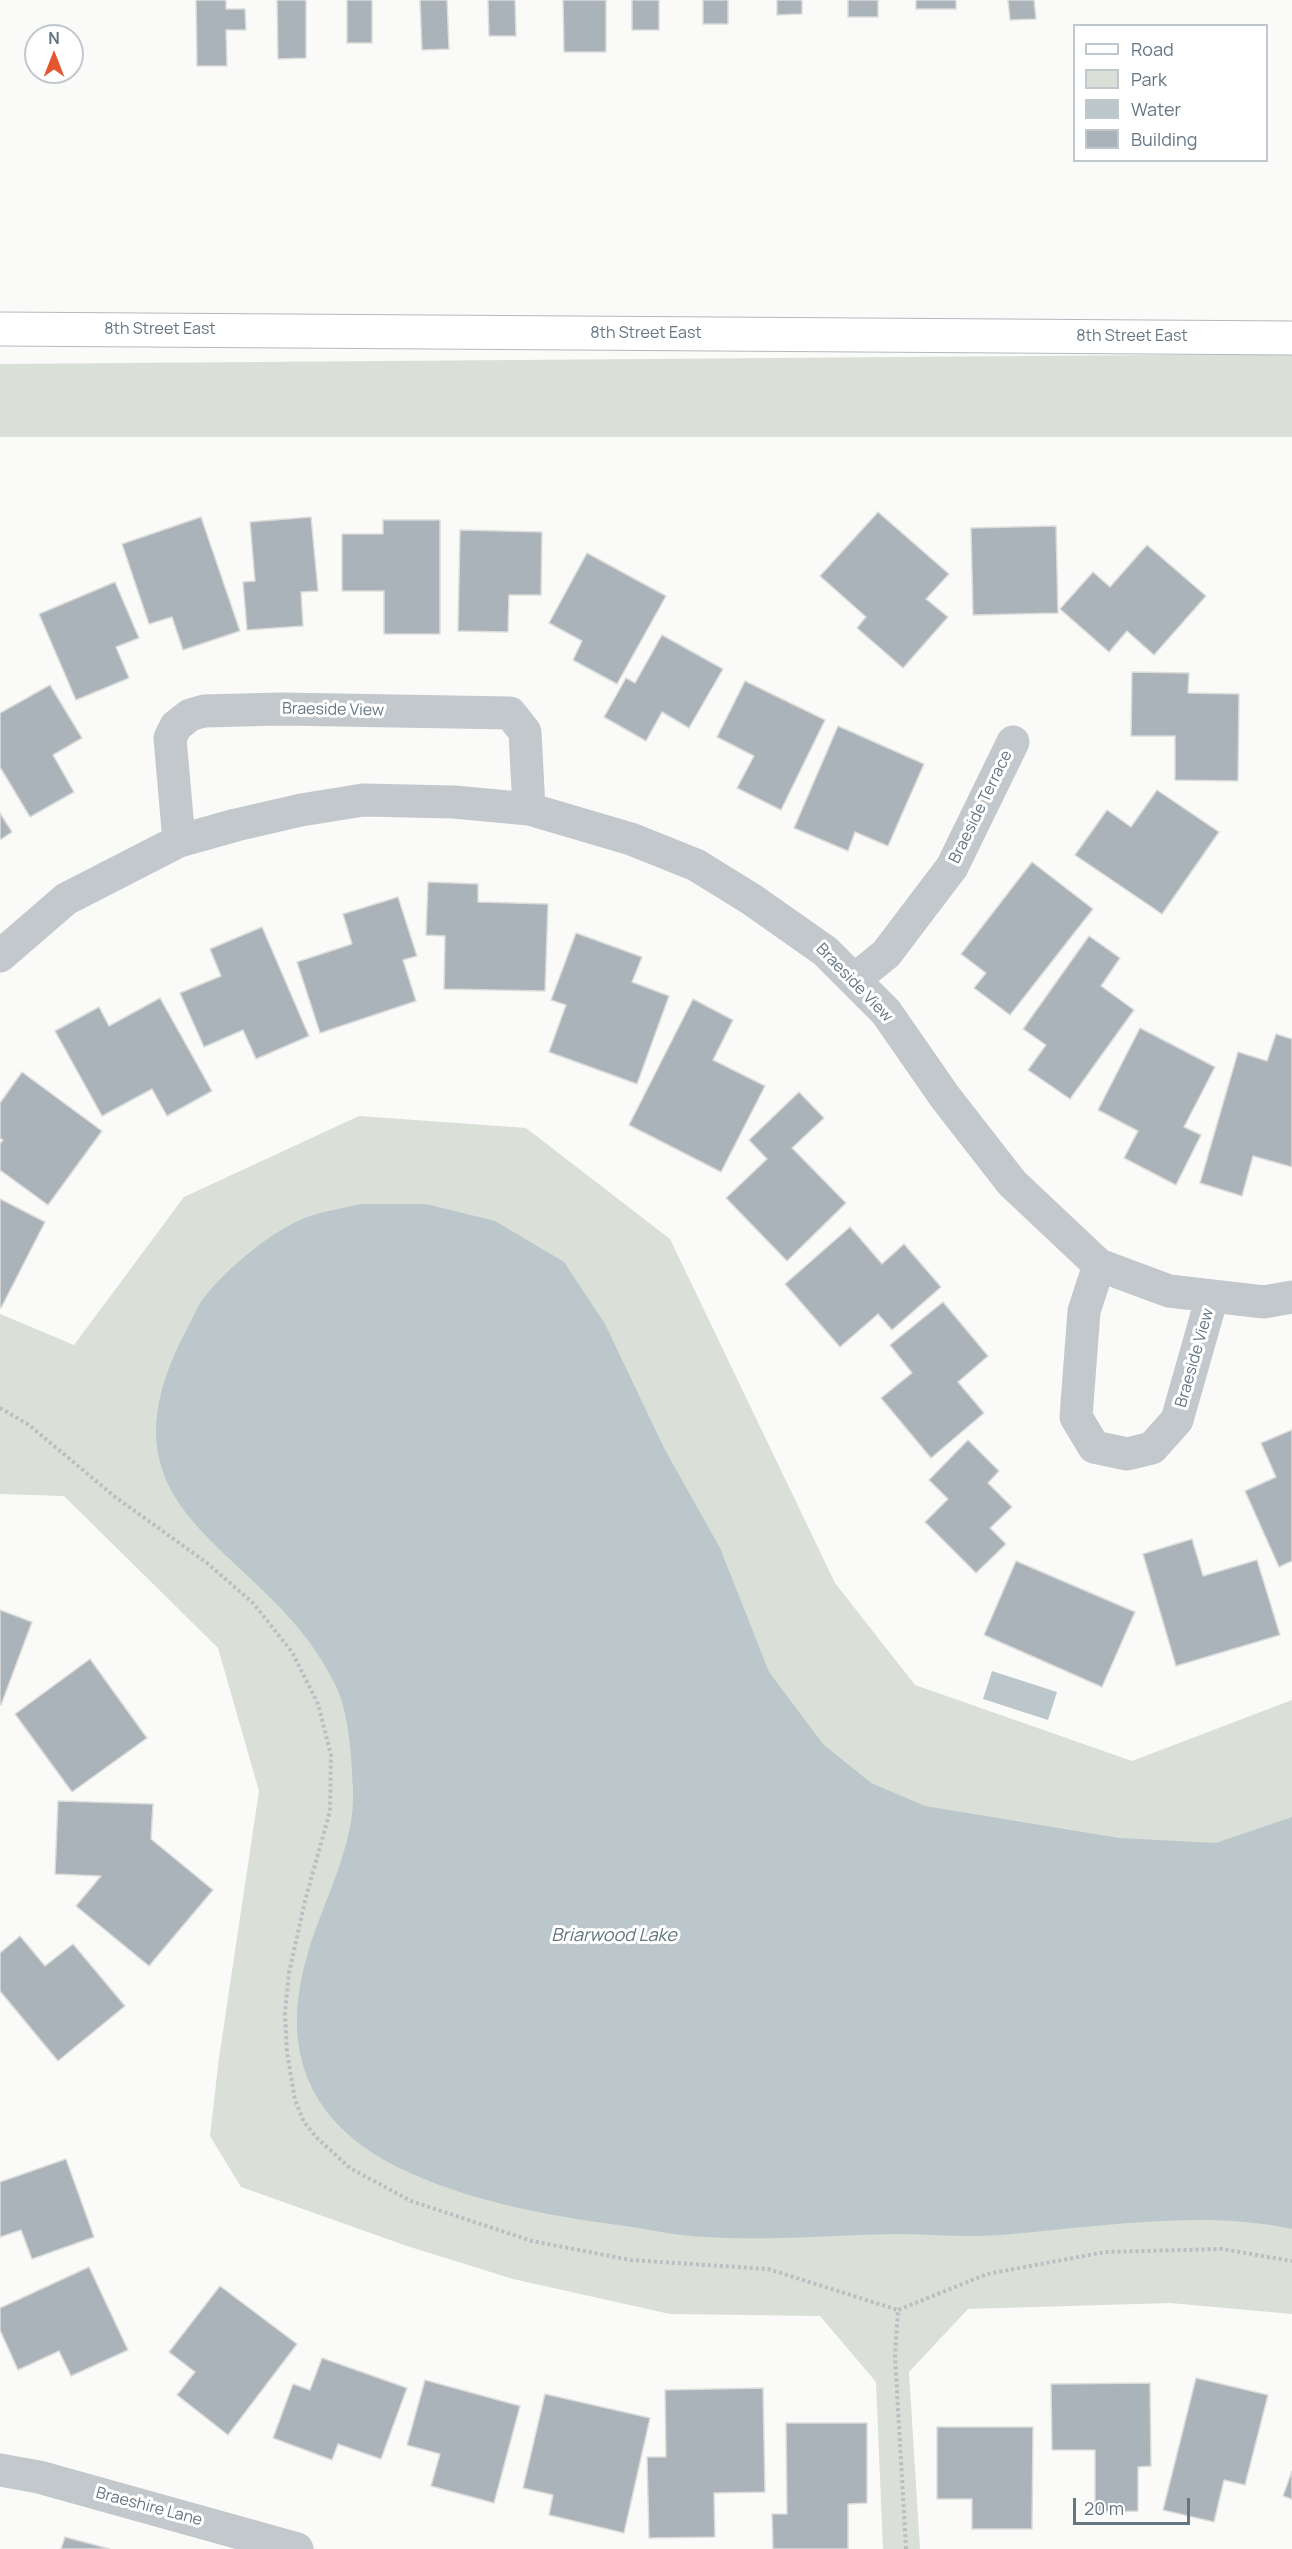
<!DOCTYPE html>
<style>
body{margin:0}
#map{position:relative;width:1292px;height:2549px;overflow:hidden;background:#fafaf8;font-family:Manrope,sans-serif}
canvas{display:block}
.legend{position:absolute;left:1073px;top:24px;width:195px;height:138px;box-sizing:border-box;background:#fff;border:2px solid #c1c8cd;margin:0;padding:8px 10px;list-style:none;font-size:18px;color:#657683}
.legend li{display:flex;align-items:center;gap:12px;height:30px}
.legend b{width:30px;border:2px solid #c1c8cd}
.north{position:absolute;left:24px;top:24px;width:60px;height:60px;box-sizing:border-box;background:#fff;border:2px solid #c1c8cd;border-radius:50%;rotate:0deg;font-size:16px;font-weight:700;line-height:24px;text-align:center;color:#657683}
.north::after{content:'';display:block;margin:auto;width:21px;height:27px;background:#e4572e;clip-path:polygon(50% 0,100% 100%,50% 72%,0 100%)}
.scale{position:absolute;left:1073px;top:2498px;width:117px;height:27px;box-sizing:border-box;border:3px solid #657683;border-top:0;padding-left:8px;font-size:18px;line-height:21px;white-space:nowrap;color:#657683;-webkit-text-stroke:4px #fff;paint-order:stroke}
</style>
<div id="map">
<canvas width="1292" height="2549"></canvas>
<ul class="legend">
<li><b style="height:8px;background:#fff"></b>Road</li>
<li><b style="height:16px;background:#dadfd7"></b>Park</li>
<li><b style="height:16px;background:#bbc7cb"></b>Water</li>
<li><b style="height:16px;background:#aab3b9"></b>Building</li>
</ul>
<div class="north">N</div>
<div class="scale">20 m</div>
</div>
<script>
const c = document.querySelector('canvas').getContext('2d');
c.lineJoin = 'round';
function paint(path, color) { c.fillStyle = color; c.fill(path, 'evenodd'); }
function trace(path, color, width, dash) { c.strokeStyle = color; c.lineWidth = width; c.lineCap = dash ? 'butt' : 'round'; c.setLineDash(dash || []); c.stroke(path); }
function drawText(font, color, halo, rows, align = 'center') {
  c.font = font + ' Manrope,sans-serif'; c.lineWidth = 6; c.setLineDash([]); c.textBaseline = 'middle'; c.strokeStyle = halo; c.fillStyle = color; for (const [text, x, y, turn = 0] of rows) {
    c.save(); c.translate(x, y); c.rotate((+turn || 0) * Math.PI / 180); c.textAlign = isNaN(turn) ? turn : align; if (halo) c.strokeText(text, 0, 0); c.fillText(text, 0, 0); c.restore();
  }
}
const green = new Path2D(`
 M1292,354V437H0V364Z
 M359,1116L526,1128L670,1239L835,1583L915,1685L1132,1761L1292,1700V2314L1170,2303L968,2309L909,2372L920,2549H883L876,2382L820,2316L670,2314L513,2279L407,2246L241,2187L210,2136L219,2058L259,1791L218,1648L64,1496L0,1494V1314L74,1345L184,1197Z`);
const water = new Path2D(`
 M361,1204H426L495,1221L564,1262L605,1324L664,1448L720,1548L769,1672L823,1744L871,1783L925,1806L1119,1838L1216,1843L1292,1817V2229C1197,2209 1095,2228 999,2235C964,2238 929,2234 894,2234C831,2235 768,2241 705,2237C681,2236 656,2231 632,2227C557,2217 478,2204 408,2172C316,2130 278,2060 306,1960C320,1906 356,1847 353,1789C351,1755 350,1717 336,1686C269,1542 82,1523 188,1327C193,1318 197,1307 203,1299C226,1269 273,1229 310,1216C326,1211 344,1208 361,1204Z
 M992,1671L1057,1692L1048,1720L983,1699Z`);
const building = new Path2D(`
 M196,0H226V9H245L246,30H226L227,66H197Z
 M277,0H306V58L278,59Z
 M347,0H372V43H347Z
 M420,0H447L449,49L422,50Z
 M488,0H515L516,36H489Z
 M563,0H606V52H564Z
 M632,0H659V30H632Z
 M703,0H728V24H703Z
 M777,0H802V14L777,15Z
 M848,0H878V17H848Z
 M916,0H956V9H916Z
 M1008,0H1034L1036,19L1010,20Z
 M878,512L949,574L926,599L948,617L903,668L857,628L866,617L820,576Z
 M201,517L240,631L183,650L172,617L149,624L122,544Z
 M311,517L318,591L301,592L303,626L247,630L243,582L255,581L250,522Z
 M383,520H440V634H384V591H342V534H383Z
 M1056,526L1058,613L973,615L971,528Z
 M460,530L542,532L541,595H509L508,632L458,631Z
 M1147,545L1206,596L1154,655L1127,631L1109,652L1060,609L1093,572L1110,587Z
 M587,553L666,596L617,684L573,660L582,641L549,623Z
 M115,582L139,638L116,647L129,678L76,700L39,614Z
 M662,635L723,669L689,728L662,712L646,741L604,717L626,678L635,683Z
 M1132,672L1189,673L1188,693L1239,694L1238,781L1175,780V736H1131Z
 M745,681L825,720L781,810L737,788L754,756L717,737Z
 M50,685L82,738L53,755L74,792L30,817L0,767V713Z
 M838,726L924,764L888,846L855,832L848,851L794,828Z
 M1157,790L1219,832L1162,914L1075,855L1107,810L1131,827Z
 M0,813L12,832L0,840Z
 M1032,862L1093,909L1010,1015L974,988L986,973L961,954Z
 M428,882L478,884V902L548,904L545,991L444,989L445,936L426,935Z
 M398,897L417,956L403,960L416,1001L320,1033L297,962L352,944L343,914Z
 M262,927L309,1036L256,1059L243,1030L204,1047L180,993L221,976L210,949Z
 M576,933L642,957L632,982L669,996L637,1084L549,1052L566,1005L551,1000Z
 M1089,936L1120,958L1101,986L1134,1010L1070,1099L1028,1070L1046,1045L1023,1029Z
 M160,998L212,1091L167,1116L152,1089L102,1116L55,1031L99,1007L109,1026Z
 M693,999L733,1020L713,1060L765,1086L721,1172L629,1125Z
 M1140,1028L1215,1067L1184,1127L1201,1135L1176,1185L1124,1158L1138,1131L1098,1110Z
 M1276,1034L1292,1039V1167L1253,1156L1242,1196L1200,1183L1238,1052L1267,1061Z
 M22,1072L102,1131L48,1205L0,1170V1144L3,1140L0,1138V1103Z
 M799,1092L824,1118L792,1148L846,1203L787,1261L726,1198L767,1159L749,1140Z
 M0,1199L45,1222L1,1308L0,1307Z
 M850,1227L882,1264L904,1244L941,1287L892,1330L878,1314L840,1347L785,1284Z
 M943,1302L988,1356L958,1382L984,1413L931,1458L881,1398L912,1373L890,1345Z
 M1292,1430V1561L1279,1567L1245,1491L1276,1477L1261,1443Z
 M968,1440L999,1471L988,1483L1012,1507L990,1528L1006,1544L976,1573L925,1522L948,1499L929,1480Z
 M1192,1539L1203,1576L1257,1560L1280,1635L1176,1666L1143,1554Z
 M1016,1561L1135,1612L1102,1687L984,1635Z
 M0,1610L32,1622L1,1705L0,1704Z
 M90,1659L147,1738L72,1792L15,1714Z
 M58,1801L153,1804L151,1839L213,1890L149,1966L76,1906L101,1876L55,1874Z
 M20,1936L45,1966L73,1944L125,2006L58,2061L0,1991V1953Z
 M66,2159L94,2237L32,2259L21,2230L0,2237V2182Z
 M89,2267L128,2350L71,2376L59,2351L18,2370L0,2330V2308Z
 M220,2286L297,2344L228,2435L177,2395L195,2372L169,2352Z
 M322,2358L407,2388L381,2459L338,2444L332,2460L273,2438L293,2384L310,2390Z
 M1196,2378L1268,2395L1245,2485L1224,2480L1214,2522L1163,2510Z
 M425,2380L520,2406L494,2503L431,2486L440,2454L407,2445Z
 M1150,2383L1151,2466L1138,2467V2511L1095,2512V2450H1052L1051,2384Z
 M763,2388L765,2492L714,2493L715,2537L649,2538L647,2457H666L665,2390Z
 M545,2394L650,2418L624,2533L549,2515L553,2495L523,2488Z
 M786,2423H867V2503L848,2504V2549H773L772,2514H787Z
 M937,2427H1033L1032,2529H972V2499H937Z
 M1292,2471V2499L1283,2496Z
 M65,2537L110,2549H61Z`);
const path = new Path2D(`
 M0,1408L29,1425L114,1496L207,1563L253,1603L292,1652L318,1704L331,1755L330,1811L305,1901L289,1973L285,2013L287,2052L295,2100L304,2122L318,2139L350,2168L411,2201L532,2241L631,2260L768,2269L898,2310
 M906,2549L895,2356L898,2310L987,2274L1105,2252L1222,2249L1292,2261`);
const minor = new Path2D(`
 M179,841L170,738L176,726L190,715L204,711L281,709L510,713L525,732L529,809
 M0,956L66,899L179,841L236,825L301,810L363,800L454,802L529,809L631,839L696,865L751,899L825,951L886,1012L945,1097L1012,1183L1099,1265L1169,1291L1264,1302L1292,1297
 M854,980L886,954L952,867L1013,742
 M1099,1265L1084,1311L1076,1417L1094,1447L1127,1454L1152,1448L1177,1420L1212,1297
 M0,2470L39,2477L297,2549`);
const secondary = new Path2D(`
 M0,329L1292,338`);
const streetNames = [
 ["8th Street East",160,330],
 ["8th Street East",646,334],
 ["8th Street East",1132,337],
 ["Braeside View",333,710,1],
 ["Braeside Terrace",981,807,-64],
 ["Braeside View",854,983,46],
 ["Braeside View",1195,1358,-74],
 ["Braeshire Lane",149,2507,15]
];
const waterNames = [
 ["Briarwood Lake",614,1936]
];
paint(green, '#dadfd7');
paint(water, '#bbc7cb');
paint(building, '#aab3b9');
trace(building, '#dcdcda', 1.5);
trace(secondary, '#b3babf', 35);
trace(path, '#bbbfc2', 4, [3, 3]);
trace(minor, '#c3c8cc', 33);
trace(secondary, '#fff', 33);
drawText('16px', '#657683', '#fff', streetNames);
drawText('italic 18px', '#60757c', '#fff', waterNames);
</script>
